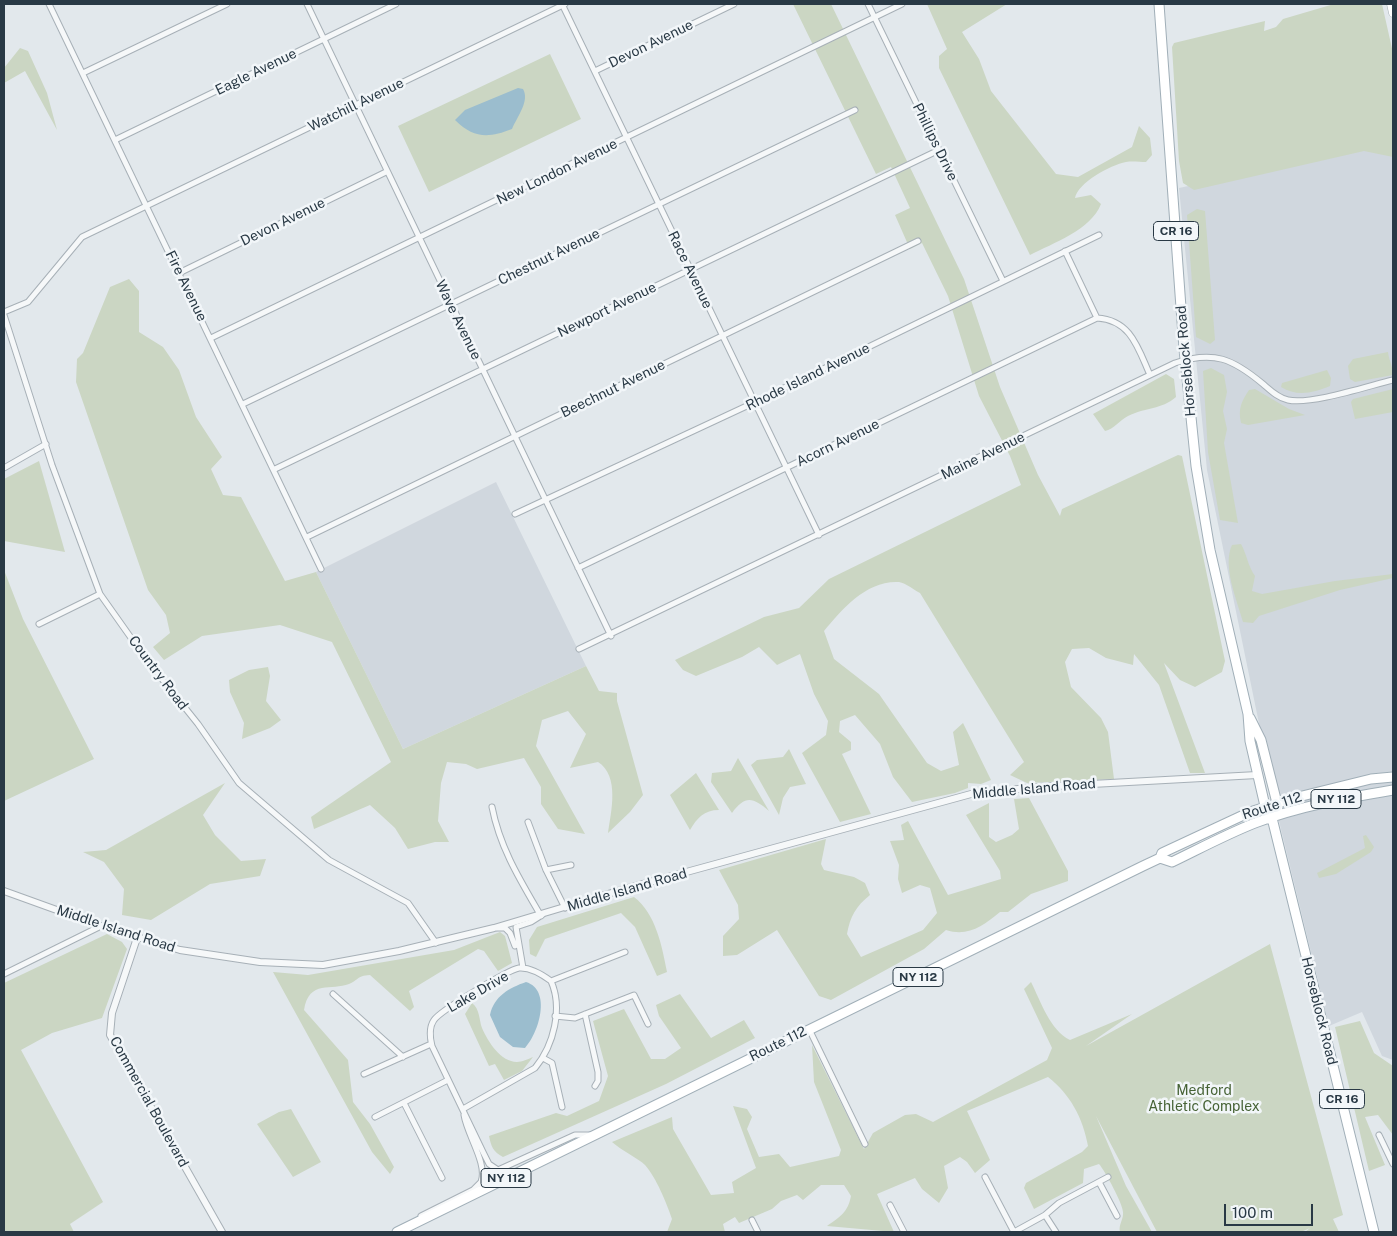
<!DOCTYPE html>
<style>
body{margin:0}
#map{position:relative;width:1397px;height:1236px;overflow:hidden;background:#e2e8ec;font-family:"Public Sans",sans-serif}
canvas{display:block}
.frame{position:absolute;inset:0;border:5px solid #293945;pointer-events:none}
.scale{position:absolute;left:1224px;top:1204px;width:89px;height:22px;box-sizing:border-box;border:2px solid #293945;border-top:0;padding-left:6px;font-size:15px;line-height:18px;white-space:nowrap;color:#293945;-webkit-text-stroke:4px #f2f6f9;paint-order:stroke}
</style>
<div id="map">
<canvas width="1397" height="1236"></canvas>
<div class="frame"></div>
<div class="scale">100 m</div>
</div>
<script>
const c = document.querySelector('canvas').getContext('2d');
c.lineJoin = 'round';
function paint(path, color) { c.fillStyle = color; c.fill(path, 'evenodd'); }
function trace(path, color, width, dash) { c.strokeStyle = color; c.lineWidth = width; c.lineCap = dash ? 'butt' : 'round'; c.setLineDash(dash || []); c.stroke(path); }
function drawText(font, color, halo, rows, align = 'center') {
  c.font = font + ' "Public Sans",sans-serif'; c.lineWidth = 5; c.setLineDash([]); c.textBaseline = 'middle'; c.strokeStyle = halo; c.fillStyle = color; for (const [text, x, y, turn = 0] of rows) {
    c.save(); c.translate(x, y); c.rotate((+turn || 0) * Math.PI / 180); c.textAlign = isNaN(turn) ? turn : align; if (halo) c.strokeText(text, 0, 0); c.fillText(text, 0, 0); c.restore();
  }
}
const built = new Path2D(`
 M1393,142V1060L1382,1056L1362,1012L1329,1026L1279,821L1207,470L1179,188Z
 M496,482L586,666L403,749L316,572Z`);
const green = new Path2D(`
 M793,4H831L964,279L1000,387L1038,475L1060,516L1062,509L1178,455L1182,456L1225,661L1222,672L1195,687L1180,680L1164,663L1205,773H1190L1159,685L1134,654L1133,665L1106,658L1089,648L1072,649L1065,662L1071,687L1101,718L1108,732L1114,779L1027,783L1010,775L1024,762L920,593C914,590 906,583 899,582C867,580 842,609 824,631L834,659L879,694L927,763L941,771L959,765L953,732L963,723L991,780L981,784L968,783V788L955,793L912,802L893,777L880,744L855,715L840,721L839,732L851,742V750L842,754L871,814L840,822L802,753L826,735L828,721L814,694L800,654L777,665L759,647L742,657L696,676L683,670L675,660L764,617L799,608L829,579L1021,485L1010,456L979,396L948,296L922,243L910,249L895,215L910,208L891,167L876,174Z
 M927,4H1007L962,32L979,59L991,91L1056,174L1078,177L1132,147L1139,126L1150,138L1152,155L1146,162C1140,162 1132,161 1126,162C1110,165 1078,183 1075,198L1091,195L1101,204C1091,230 1053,243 1030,255L939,68V56L947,49Z
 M1334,4H1382L1393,53V157L1364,151L1194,190L1183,183L1179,161L1172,47L1174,43L1265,21L1264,31L1276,27L1283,19Z
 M20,48L28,51L47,93L57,130L25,71L4,83V68Z
 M550,54L581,119L429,192L398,126Z
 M1197,209L1205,211L1215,340L1210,344L1196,337L1187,215Z
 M129,279L139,291V332L163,347L179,370L196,417L222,457L211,469L223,495L241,497L285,581L316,572L403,749L586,666L599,691L617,693V701L643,795L630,812L608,833C611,812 620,776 598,762L570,768L586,734L568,711L542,720L536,746L585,834L558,829L541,804V787L524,758L477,769L466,764L447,762L441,783L438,821L449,842H435L408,849L395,828L370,805L314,829L311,817L391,762L332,642L280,625L202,636L164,660L153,647L170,633L166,615L148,590L76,382L77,359L83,353L110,287Z
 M1388,352C1389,361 1393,366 1393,375L1355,382L1350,379L1348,366L1353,359Z
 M1211,368L1224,375L1227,392L1223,411L1227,429L1224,443L1238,523L1220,520L1208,452L1203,371Z
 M1327,370L1331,378L1330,386C1313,393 1297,397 1281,387L1282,383Z
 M1166,374L1174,379L1176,397C1161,410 1146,407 1128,416C1120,420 1114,429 1105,431L1093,414Z
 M1255,389L1289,409L1305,415L1248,425L1241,423C1238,409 1241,402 1249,390Z
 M1393,389V412L1355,419L1351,402L1353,399Z
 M39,461L65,552L4,541V479Z
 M1241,544C1247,555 1248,566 1255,576L1252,591L1262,594L1335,581L1393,574V578L1340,590L1259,616L1253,623L1243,622C1237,600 1222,566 1232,545Z
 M4,570L23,619L94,759L4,801Z
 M268,667L270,676L266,701L281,720L270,728L242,739L244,723L230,692L229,680L249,670Z
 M789,749L806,784L790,787L783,798L779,815L751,765L757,760L783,757Z
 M738,758L769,811C753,797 745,795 732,813L711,782L712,773L731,771Z
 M696,773L719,810C704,810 697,818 690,830L670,795Z
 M225,783L203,815L215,835L241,861L266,859L260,876L210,884L151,920L122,915L124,889L104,862L83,852L106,850Z
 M1029,798L1068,871V881L1031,894L1008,912H1000C983,926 968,937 946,930L924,949L831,1000L819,996L777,930L737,955L723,956V936L739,919L738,905L719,870L826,839L821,864L824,870L854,877L865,883L870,895C856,906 850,917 847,934L861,957L923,930L937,913L930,888L920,885L902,893L898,879L899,865L890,841L904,840L901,825L908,821L948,895L1001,879L1000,871L966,815L989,803V837L996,842L1012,835L1019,829L1014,799Z
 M1366,835L1374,847L1371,852L1336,874L1319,878L1317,873L1365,848L1363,836Z
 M634,897C656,914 662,946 667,972L657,976L635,927L621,913L545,939L536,957L530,954L529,940L537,927Z
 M500,932L505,936L512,963L498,971L484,951L478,949L409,991L414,1007L410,1011L370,975C356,976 359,980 349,984C332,991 309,979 304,1010L348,1060L353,1102L370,1124L394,1167L390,1174L372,1152L273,972L308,975L454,950Z
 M107,934L122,942L127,949L102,1018L52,1033L21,1050L103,1202L70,1224L74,1232H4V983Z
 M1270,944L1343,1215L1333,1219L1339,1232H1305L1310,1228L1301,1232H1157L1096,1116L1126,1186L1152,1232H1120C1118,1225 1124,1219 1123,1212C1123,1204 1105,1171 1099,1164L1084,1169L1083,1183L1034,1209L1024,1188L1026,1183L1082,1152L1088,1146C1083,1118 1070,1094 1048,1077L967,1111L990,1160L975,1173L967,1162L960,1157L944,1166L948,1188L939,1203L922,1189L915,1178L877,1194L894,1232L827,1226C840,1217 848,1212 851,1196L844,1185H821L803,1200L797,1195L781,1201L772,1209L739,1223L735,1217L723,1224L725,1232H667L672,1219C667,1204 656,1177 645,1165C639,1159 621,1150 612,1142L672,1117L673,1129L711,1195L734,1193L732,1182L756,1168L733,1106L747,1109L752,1117L747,1129L759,1157L779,1154L790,1167L839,1156L841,1150L814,1082L812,1045L864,1149L873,1133L905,1115L916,1114L933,1122L1047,1060L1052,1048L1024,989L1031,982C1041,1002 1050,1030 1070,1040L1132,1014L1086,1046Z
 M680,994L711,1038L744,1020L755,1038L666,1084L503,1157C493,1152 491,1146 489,1136L556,1113L567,1116L599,1101L608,1076L593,1021L624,1009L651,1059H665L681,1048L659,1016L656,1005Z
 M472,1003C480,1009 479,1020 482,1028C488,1042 501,1062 517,1062C522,1062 528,1059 533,1057L522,1071L504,1080L495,1064L489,1066L465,1014Z
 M1360,1021L1374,1053L1393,1066V1135L1378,1115L1365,1117L1385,1165L1369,1171L1335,1027Z
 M291,1109L321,1162L293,1177L257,1124L279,1112Z`);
const water = new Path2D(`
 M518,88L523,89C530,101 517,117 512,129C489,138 474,139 455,120L465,110Z
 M526,982C552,990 539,1033 525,1048L513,1047L500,1037L490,1015C494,996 509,988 526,982Z`);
const minor = new Path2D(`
 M49,4L321,569
 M307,4L611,636
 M562,4L819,535
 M868,4L1003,281
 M595,71L734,4
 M83,73L227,4
 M115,140L396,4
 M1065,251L1097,318C1131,320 1138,348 1150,375
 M179,273L386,172
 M4,312L28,302L82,237L565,4
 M4,315L52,465L100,594L146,659L198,724L239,783L329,860L408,903L436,943
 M211,338L902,4
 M243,404L855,110
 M4,468L46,444
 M275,469L939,150
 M515,514L751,404L1099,235
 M307,537L918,241
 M578,568L1097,318
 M39,624L100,594
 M579,649L1175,363C1214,350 1233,359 1263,384C1270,390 1278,398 1288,400C1311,405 1368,386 1393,380
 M492,807C500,848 520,880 541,916
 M528,822L546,870L565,908
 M546,870L571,865
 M497,928H505L510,933L515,946
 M523,968L516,927L531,922L542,915
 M4,974L101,926
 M551,981L625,952
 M333,994L403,1057
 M585,1014L598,1072V1081L595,1086
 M555,1016L575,1018L634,995L648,1024
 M809,1029L865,1144
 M543,1058L552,1063L562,1107
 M364,1074L431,1044
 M404,1103L442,1178
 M463,1109L535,1068C554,1045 563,1008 551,981C543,975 531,967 519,968C508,970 441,1010 434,1020C429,1027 430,1038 432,1046L483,1152L489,1164L498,1170L575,1135H590
 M375,1117L448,1080
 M1379,1135L1393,1164
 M985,1177L1014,1232
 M1099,1182L1117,1216
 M890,1205L904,1232
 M1045,1215L1056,1232
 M421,1216L473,1190L481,1182C488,1164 467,1135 464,1115
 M752,1220L758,1232
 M1014,1232L1045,1215L1059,1203L1108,1177`);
const tertiary = new Path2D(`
 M4,891L101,926L180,950L260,962L323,965L399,951L494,928L628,888L971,794L1037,787L1257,775
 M137,938L112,1013L110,1035L222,1232`);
const secondary = new Path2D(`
 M1391,4L1393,13`);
const primary = new Path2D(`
 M1159,4L1184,349L1196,466L1210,550L1248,714L1250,741L1268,819
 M1250,718L1261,740L1278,807
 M1272,818L1374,1232
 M1160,858L1172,862C1199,849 1227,834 1255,823C1300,806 1346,798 1393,790
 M397,1232L1143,866L1160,858L1162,853L1250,812L1294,798L1371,779L1393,777`);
const shields = [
 [1176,231,45],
 [1336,799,50],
 [918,977,50],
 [1342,1099,45],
 [506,1178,50]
];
const shieldNames = [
 ["CR 16",1176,231],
 ["NY 112",1336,799],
 ["NY 112",918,977],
 ["CR 16",1342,1099],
 ["NY 112",506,1178]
];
const streetNames = [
 ["Devon Avenue",651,44,-26],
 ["Eagle Avenue",256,72,-26],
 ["Watchill Avenue",356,105,-26],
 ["Phillips Drive",935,142,64],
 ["New London Avenue",557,172,-26],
 ["Devon Avenue",283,222,-26],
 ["Chestnut Avenue",549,257,-26],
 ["Race Avenue",690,270,64],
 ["Fire Avenue",186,286,64],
 ["Newport Avenue",607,310,-26],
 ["Wave Avenue",458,320,64],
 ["Horseblock Road",1186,361,-95],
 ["Rhode Island Avenue",808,377,-26],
 ["Beechnut Avenue",613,389,-26],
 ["Acorn Avenue",838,443,-26],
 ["Maine Avenue",983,456,-26],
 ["Country Road",158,673,53],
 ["Middle Island Road",1034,789,-5],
 ["Route 112",1272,806,-18],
 ["Middle Island Road",627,890,-16],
 ["Middle Island Road",116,929,18],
 ["Lake Drive",478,992,-30],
 ["Horseblock Road",1319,1011,76],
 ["Route 112",778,1044,-26],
 ["Commercial Boulevard",149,1102,61]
];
const parkNames = [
 ["Medford",1204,1091],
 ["Athletic Complex",1204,1107]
];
paint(built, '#d0d7de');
paint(green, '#cbd6c3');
paint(water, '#9bbdce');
trace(minor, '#a7b0b7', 7);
trace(tertiary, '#a7b0b7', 8);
trace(secondary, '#a7b0b7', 9);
trace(primary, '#a1afb8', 11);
trace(minor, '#f6f8f9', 5);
trace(tertiary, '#f6f8f9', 6);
trace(secondary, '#fff', 8);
trace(primary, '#fff', 9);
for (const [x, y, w] of shields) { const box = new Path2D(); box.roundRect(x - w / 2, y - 9.5, w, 19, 4); c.fillStyle = '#f2f6f9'; c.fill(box); trace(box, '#293945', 1); }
drawText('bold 12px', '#293945', null, shieldNames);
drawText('14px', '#293945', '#f2f6f9', streetNames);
drawText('14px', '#466235', '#f2f6f9', parkNames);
</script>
